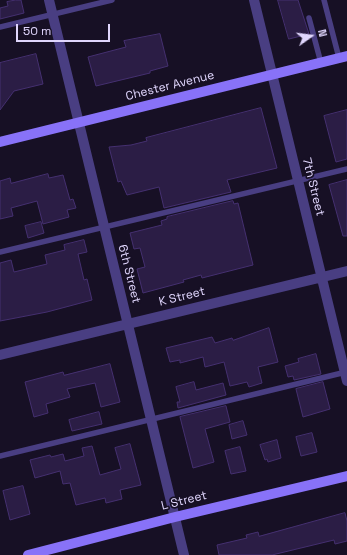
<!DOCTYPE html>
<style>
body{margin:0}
#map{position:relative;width:347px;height:555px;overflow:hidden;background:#171025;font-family:"Space Grotesk",sans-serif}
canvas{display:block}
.north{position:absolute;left:291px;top:16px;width:40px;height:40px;-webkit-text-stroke:3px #171025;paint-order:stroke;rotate:76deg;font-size:11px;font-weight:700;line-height:16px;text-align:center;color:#e0d6fd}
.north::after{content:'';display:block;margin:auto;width:14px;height:18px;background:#e0d6fd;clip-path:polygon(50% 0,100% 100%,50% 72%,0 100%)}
.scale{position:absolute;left:16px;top:24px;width:94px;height:18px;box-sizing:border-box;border:2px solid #e0d6fd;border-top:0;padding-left:5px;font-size:12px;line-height:14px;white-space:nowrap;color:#e0d6fd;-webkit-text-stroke:3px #171025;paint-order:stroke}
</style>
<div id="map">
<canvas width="347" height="555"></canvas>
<div class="north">N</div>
<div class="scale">50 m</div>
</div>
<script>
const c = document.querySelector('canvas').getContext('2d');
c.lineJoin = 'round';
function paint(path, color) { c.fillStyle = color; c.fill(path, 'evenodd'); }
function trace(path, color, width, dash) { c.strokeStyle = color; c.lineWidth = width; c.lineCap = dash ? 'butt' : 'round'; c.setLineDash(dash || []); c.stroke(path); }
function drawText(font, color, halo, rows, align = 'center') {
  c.font = font + ' "Space Grotesk",sans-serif'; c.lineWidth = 3.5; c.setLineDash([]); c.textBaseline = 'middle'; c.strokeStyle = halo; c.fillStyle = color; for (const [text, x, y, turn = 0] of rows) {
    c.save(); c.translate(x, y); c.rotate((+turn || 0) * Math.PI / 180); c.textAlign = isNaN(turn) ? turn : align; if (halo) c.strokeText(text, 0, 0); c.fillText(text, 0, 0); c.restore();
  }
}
const building = new Path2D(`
 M16,0H21L24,13L0,19V8L8,6L7,2Z
 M278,0H298L309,34L289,39Z
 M160,34L168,66L150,71V73L96,86L88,57L126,47L124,41Z
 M36,54L43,84L14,91L0,110V63Z
 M261,108L277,168L227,180L231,192L164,208L159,187L127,195L121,181L118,182L109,147L131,145L147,141L146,138Z
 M347,110V159L336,162L324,116Z
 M48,174L49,178L63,175L70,200L73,199L76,208L67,210L69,217L43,224L37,201L11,208L13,216L0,219V181L10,178L11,183Z
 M347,180V236H343L329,185Z
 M233,201L234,204L238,203L253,265L202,278L201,275L183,280L184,282L143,293L137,269L145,267L140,248L134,249L130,233L162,225L161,221L167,219V217Z
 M41,222L44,233L28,238L25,226Z
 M84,240L87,252L78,254L84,280L87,279L92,300L47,312L0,321V263L11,260L14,272L47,264L45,255L65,250L64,245Z
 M269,328L278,362L258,367L262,383L249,387L247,382L230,386L224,362L205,367L203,357L180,363V360L170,362L166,348L212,337L215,343L232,338L233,340Z
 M316,354L321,374L294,380L293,376L288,377L285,366L299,362L298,359Z
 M110,364L120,402L101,407L95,383L67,389L70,397L46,404L48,413L34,417L25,382L63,372L64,375Z
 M194,382L196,390L223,383L226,395L178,408L177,402H180L176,387Z
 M323,382L330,409L303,417L296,389Z
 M226,406L230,422L205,429L214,462L193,468L180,417Z
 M99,412L102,424L72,431L69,420Z
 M243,421L247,435L232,439L229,425Z
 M312,433L317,452L301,456L296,437Z
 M277,440L281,458L268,462L267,459L265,460L260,445Z
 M130,444L141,485L120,490L122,499L106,503L105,498L76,505L70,483L63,484L60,471L35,478L30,460L50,455L51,457L63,454L65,461L84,456L82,448L92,446L100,475L121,469L115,448Z
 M240,447L246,471L231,474L225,451Z
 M23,486L30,514L10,520L3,491Z
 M345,513L347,521V541L335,544L334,540L272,555H219L217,545L247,538L246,535L258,532L259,536Z`);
const lane = new Path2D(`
 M324,0L339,58
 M309,18L321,63
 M0,27L112,0
 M0,252L347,169
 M0,456L346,372`);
const street = new Path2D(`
 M49,0L184,555
 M254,0L347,381
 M0,355L347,271`);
const secondary = new Path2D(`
 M0,142L347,56
 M28,555L175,517L347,476`);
const streetNames = [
 ["Chester Avenue",170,86,-14],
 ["7th Street",313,187,76],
 ["6th Street",129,274,76],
 ["K Street",182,297,-14],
 ["L Street",184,501,-14]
];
paint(building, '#2b1d45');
trace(building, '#453070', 1);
trace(lane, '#493e82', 5.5);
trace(street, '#493e82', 10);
trace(secondary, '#8872f8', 10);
drawText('12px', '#e0d6fd', '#171025', streetNames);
</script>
